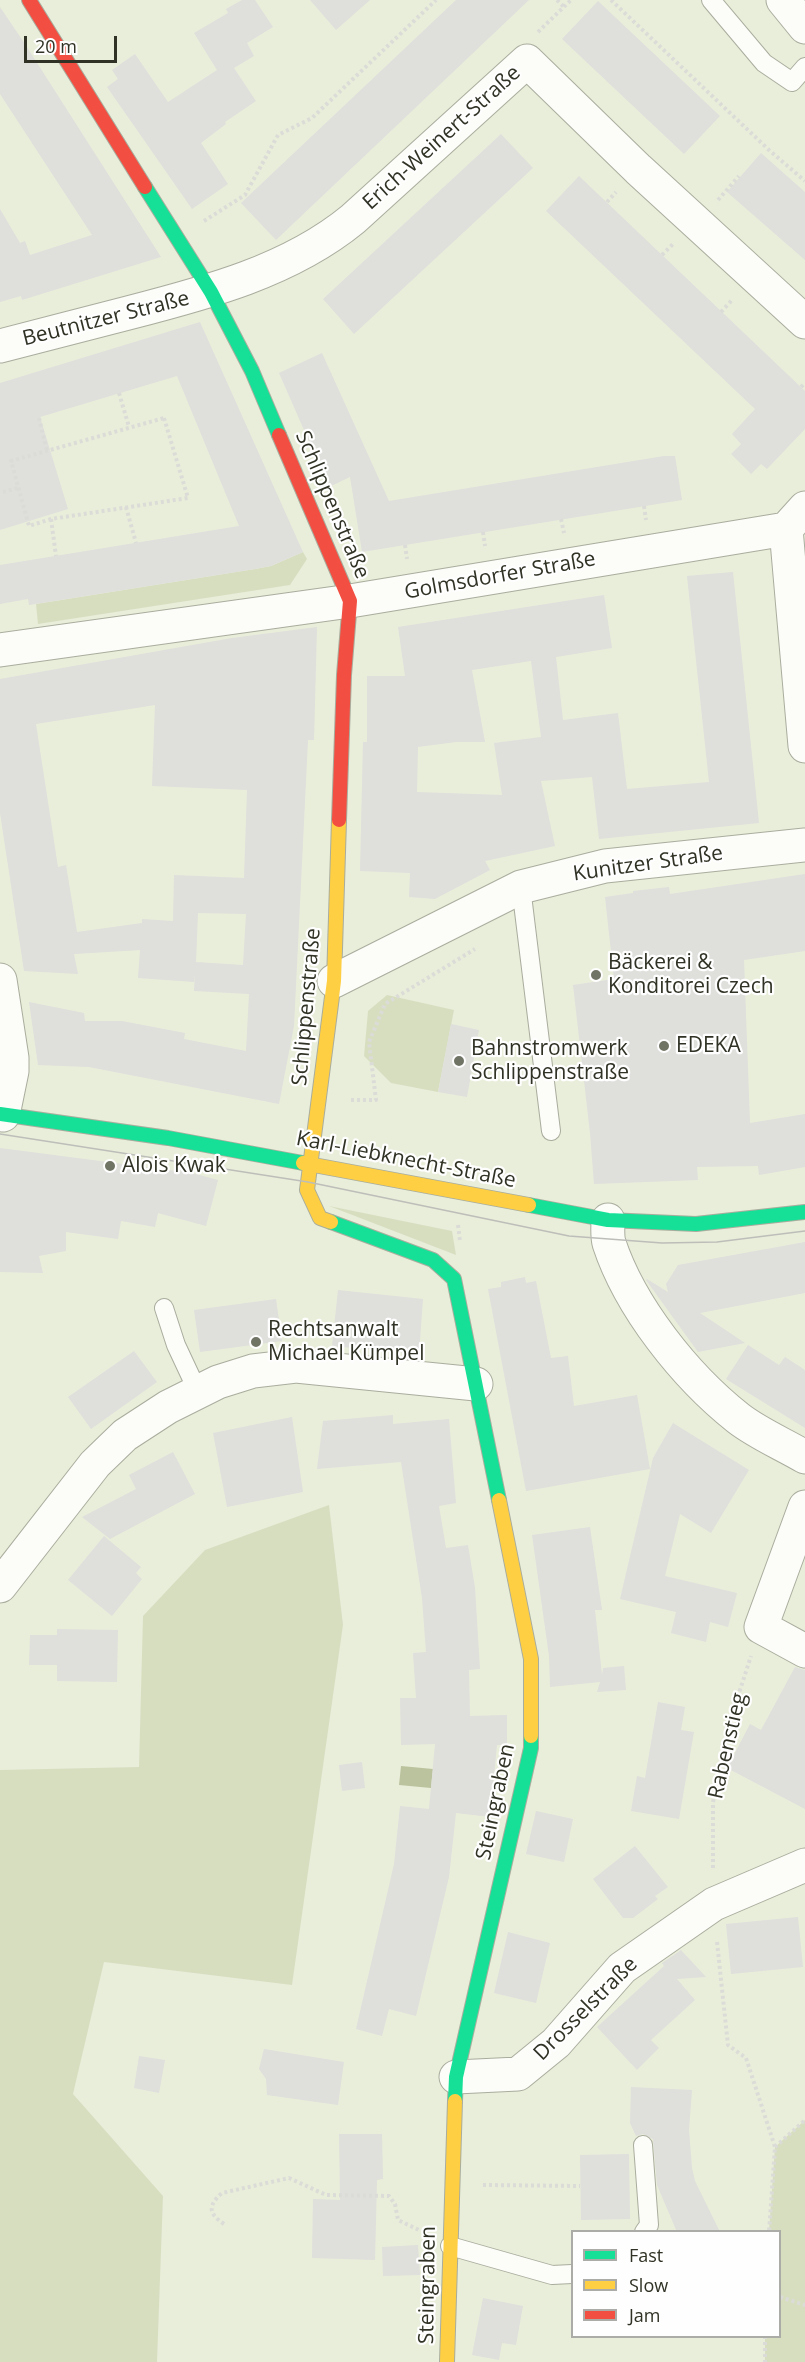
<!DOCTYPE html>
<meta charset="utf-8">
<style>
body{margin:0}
#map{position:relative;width:805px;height:2362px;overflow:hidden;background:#e9eeda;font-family:"Open Sans",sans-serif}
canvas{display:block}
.legend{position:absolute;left:571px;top:2230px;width:210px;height:108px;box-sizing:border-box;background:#fefefe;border:2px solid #abaca7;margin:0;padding:8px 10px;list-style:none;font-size:18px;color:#2f3224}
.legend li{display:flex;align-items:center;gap:12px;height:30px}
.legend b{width:30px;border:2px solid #abaca7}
.scale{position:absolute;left:24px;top:36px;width:93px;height:27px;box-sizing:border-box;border:3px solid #2f3224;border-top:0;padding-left:8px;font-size:18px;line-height:21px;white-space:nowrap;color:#2f3224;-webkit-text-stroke:4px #fefefe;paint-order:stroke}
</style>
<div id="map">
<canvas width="805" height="2362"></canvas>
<ul class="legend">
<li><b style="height:8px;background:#16e098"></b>Fast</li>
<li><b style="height:8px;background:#ffcf43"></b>Slow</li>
<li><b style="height:8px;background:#f24e42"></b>Jam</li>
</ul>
<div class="scale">20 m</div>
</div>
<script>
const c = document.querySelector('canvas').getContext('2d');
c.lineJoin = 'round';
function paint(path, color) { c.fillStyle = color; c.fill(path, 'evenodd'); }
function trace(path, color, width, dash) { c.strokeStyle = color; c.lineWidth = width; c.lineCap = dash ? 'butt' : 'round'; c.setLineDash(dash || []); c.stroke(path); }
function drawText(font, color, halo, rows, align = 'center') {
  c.font = font + ' "Open Sans",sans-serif'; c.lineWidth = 4.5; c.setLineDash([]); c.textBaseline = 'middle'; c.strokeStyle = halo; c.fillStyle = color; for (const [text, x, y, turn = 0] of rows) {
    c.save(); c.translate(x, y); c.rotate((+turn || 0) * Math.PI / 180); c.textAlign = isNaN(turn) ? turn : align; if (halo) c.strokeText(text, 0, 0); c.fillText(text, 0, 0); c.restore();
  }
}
const green = new Path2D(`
 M303,552L307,559L290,585L38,624L36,604L255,569L271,566Z
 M387,995L454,1010L438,1092L391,1083L364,1056L368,1011Z
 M329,1206L452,1231L456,1255Z
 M329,1505L343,1625L292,1985L104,1962L73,2094L163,2196L157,2362H0V1770L139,1767L143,1616L205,1550Z
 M805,2120V2362H765V2337L780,2336V2232L769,2231L775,2147Z`);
const water = new Path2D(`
 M401,1766L433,1769L431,1788L399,1785Z`);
const building = new Path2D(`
 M242,0H255L273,27L247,43L254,56L234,68L256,101L225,122L226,124L201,143L228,184L192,209L107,87L118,79L112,70L135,54L168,102L217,70L194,33L228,13L226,9Z
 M310,0H370L336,30Z
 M456,0H529L276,240L241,203Z
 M598,1L720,116L684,154L562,39Z
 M0,7L25,44L161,257L22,300L21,296L0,302V209L20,243L25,241L30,255L92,235L0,94Z
 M501,134L533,168L354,334L323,299Z
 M761,153L805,192V260L727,192Z
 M579,176L805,391V429L767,469L761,464L751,474L731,454L741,444L732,434L755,409L546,211Z
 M200,322L303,552L271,566L255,569L29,605L28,599L0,604V565L239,526L177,376L40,417L68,509L0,530V383Z
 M322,353L389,501L664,456H675L682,500L362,552L350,477L329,487L279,373Z
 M733,572L759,823L599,839L592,777L541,781L555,846L485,861L490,870L435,899L409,897L410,873L360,871L363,742H367V676H405L398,627L604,595L612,648L556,657L563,720L618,713L627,789L709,782L687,576ZM531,661L541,737L494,743L502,795L417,792L418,747L456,742H485L472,670Z
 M317,627L314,740H308L294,1026L279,1104L89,1067L38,1065L29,1002L84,1013L85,1021H122L185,1033L184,1039L246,1051L249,994L194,991L195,973L194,982L138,978L140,950L74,954L78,974L24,971L0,813V679L232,638ZM155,705L152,786L247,790L244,878L174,875L173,921L142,919V923L77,932L66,865L58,867L36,724ZM198,913L246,914L243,965L196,962Z
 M805,874V951L744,960L750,1123L805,1114V1167L759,1175L758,1166L697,1167L698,1180L594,1184L590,1133L573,985L614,979L605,897L633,893V891L669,887L670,894Z
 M451,1024L479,1030L467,1097L438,1092Z
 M0,1148L177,1171V1169L218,1180L206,1226L158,1213L155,1227L121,1221L118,1239L66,1232V1251L39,1256L43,1273L0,1272Z
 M805,1242V1293L700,1313L745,1343L698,1352L646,1280L647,1279L668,1292L666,1284L678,1265Z
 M525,1277L526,1283L536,1281L551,1358L568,1356L574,1406L637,1395L650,1469L526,1491L488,1289L501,1287V1282Z
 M338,1290L423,1299L419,1354L332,1346Z
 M276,1299L282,1341L200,1352L194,1310Z
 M748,1345L779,1365L785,1357L805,1370V1428L726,1379Z
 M134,1351L157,1382L91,1429L68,1397Z
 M393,1415V1424L449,1419L456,1503L439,1506L446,1548L468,1545L475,1588L480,1669L469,1670L470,1716L507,1715V1745H497L490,1817L456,1813L449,1877L416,2016L389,2009L382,2036L356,2029L394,1864L400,1806L429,1809L435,1744L401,1745L400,1698H416L413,1653L426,1652L422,1598L401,1462L317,1469L323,1421Z
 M292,1417L303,1492L227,1507L213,1433Z
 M673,1423L749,1470L711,1533L680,1514L665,1576L737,1593L728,1627L710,1622L706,1642L671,1633L676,1612L620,1599L653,1458Z
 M173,1452L195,1494L110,1539L82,1517L136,1489L129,1475Z
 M590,1527L602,1610H595L602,1675L603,1668L624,1666L626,1690L597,1692L600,1682L550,1687L549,1656L532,1535Z
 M104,1536L141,1567L136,1573L142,1579L112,1616L68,1580Z
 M57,1629L118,1630L117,1682L57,1681V1665H29L30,1635H57Z
 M795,1667L805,1670V1809L727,1768L750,1724L761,1730Z
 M658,1702L685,1707L681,1730L694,1732L679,1819L631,1811L637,1776L645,1778Z
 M362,1762L365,1788L342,1791L339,1765Z
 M536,1811L573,1819L564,1862L526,1854Z
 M635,1846L668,1887L655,1896L658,1899L633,1918H623L593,1879Z
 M798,1917L803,1967L731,1974L726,1924Z
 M508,1932L550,1943L536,2003L494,1993Z
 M681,1950L706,1977L677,1979L695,2000L651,2040L659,2048L637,2070L597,2027L664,1966L662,1963Z
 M264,2049L344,2062L338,2105L267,2095L266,2079L259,2069Z
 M139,2056L165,2060L159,2093L134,2088Z
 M631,2087L692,2090L689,2130L692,2168L695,2181L720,2232H677L657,2185L653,2139L643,2134L636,2136L630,2123Z
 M339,2134H382L383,2179L377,2180L375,2260L312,2258L313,2199L340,2200Z
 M629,2154L630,2219L581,2220L580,2155Z
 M418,2245L420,2275L383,2276L382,2247Z
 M483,2298L523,2306L516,2345L502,2343L499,2360L472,2355Z`);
const path = new Path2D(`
 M557,0L564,7
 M611,0L769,150L805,181
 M538,32L571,0
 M718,200L739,176
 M607,202L616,192
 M204,221L245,195L278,135L312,118L436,0
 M662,255L674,243
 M721,312L733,299
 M801,387L805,383
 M119,393L129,427
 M39,418L47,451
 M164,418L188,498L51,519L29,526L11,461Z
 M3,492L18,488
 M644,506L646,520
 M126,507L136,543
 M51,519L56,556
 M561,519L564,533
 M483,532L485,546
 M405,545L407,559
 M351,1100H376L369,1042L385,1004L475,949
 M458,1225L460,1241
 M713,1868V1802L728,1727L751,1656
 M717,1942L728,2045L746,2058L775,2147L769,2232
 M775,2147L805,2120
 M483,2185L580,2186
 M224,2224C209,2214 207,2206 222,2193L289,2178L326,2195L389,2196L395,2204L398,2220L419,2230
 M780,2297L805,2305
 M765,2336V2362`);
const lane = new Path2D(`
 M711,0L764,63L792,82L805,67
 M521,887L551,1131
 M164,1308L176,1345L198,1392
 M643,2145L649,2225L644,2232
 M450,2246L552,2275L572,2274`);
const street = new Path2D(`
 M783,0L805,27
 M0,346C43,335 85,324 128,313C206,293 290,271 353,219L527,61L638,169L805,322
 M786,529L805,746
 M786,529L805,508
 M0,650L350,601L786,529
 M0,980L12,1058V1071L3,1115
 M334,981L521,887L605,866L805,845
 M608,1220C608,1227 607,1236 609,1243C630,1307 685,1376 738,1418C757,1433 783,1444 805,1457
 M805,1507L761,1627L805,1651
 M0,1586L95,1464L125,1435L168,1407L218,1382L253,1371L296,1366L476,1384
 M456,2077L518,2074L556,2043L622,1968L714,1904L805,1865`);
const fast = new Path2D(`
 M145,187L211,292L252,371L279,435
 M0,1114L168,1138L303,1163
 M529,1205L608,1220L696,1224L805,1212
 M331,1222L433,1260L454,1279L499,1500
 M455,2101L456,2077L531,1748V1736`);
const slow = new Path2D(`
 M303,1163L529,1205
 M331,1222L320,1218L307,1190L334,981L339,820
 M499,1500L531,1659V1736
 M447,2362L455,2101`);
const jam = new Path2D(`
 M29,0L145,187
 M279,435L350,601L344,675L339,820`);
const tram = new Path2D(`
 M0,1134L308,1182L569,1236L662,1243L717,1242L805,1231`);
const markers = [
 [596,975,6,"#707464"],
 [664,1046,6,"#707464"],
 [459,1061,6,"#707464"],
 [110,1166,6,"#707464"],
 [256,1342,6,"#707464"]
];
const streetNames = [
 ["Erich-Weinert-Straße",442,138,-42],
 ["Beutnitzer Straße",106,319,-14],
 ["Schlippenstraße",332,505,67],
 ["Golmsdorfer Straße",500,576,-10],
 ["Kunitzer Straße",648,864,-8],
 ["Schlippenstraße",307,1007,-85],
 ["Karl-Liebknecht-Straße",406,1160,11],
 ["Rabenstieg",728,1746,-77],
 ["Steingraben",496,1802,-78],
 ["Drosselstraße",586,2009,-45],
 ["Steingraben",428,2285,-89]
];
const poiNames = [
 ["Bäckerei &",608,963],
 ["Konditorei Czech",608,987],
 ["EDEKA",676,1046],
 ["Bahnstromwerk",471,1049],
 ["Schlippenstraße",471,1073],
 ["Alois Kwak",122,1166],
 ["Rechtsanwalt",268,1330],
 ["Michael Kümpel",268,1354]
];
paint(green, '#d7dec0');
paint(water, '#bbc29e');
paint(building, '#dfdfdc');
trace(lane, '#a9ad9d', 20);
trace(street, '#a9ad9d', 35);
trace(fast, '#a9ad9d', 16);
trace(slow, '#a9ad9d', 16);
trace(jam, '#a9ad9d', 16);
trace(path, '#dbdcd7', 4, [3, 3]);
trace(lane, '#fcfcf9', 18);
trace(street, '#fcfcf9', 33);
trace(fast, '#16e098', 14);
trace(slow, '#ffcf43', 14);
trace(jam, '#f24e42', 14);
trace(tram, '#bdbeb9', 1.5);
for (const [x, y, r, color] of markers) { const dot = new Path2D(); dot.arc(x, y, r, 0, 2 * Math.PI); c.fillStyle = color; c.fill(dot); trace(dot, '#fefefe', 2); }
drawText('21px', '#2f3224', '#fefefe', streetNames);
drawText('21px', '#2f3224', '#fefefe', poiNames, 'left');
</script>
